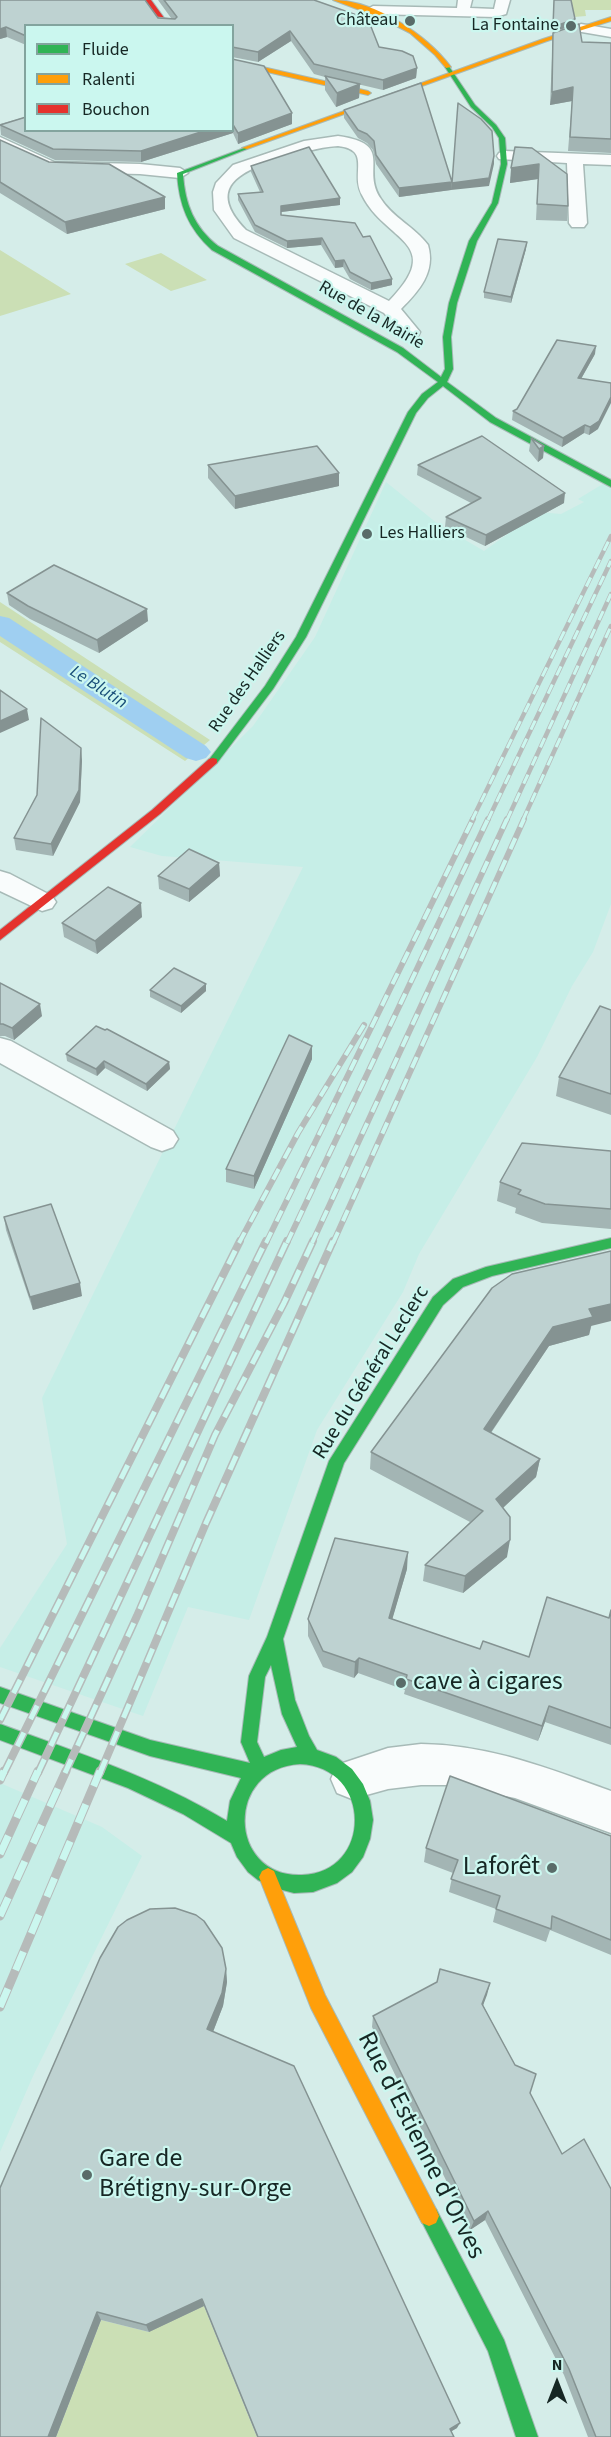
<!DOCTYPE html>
<meta charset="utf-8">
<style>
body{margin:0}
#map{position:relative;width:611px;height:2437px;overflow:hidden;background:#d5ede9;font-family:"Source Sans 3",sans-serif}
canvas{display:block}
.legend{position:absolute;left:24px;top:24px;width:210px;height:108px;box-sizing:border-box;background:#cbf7ef;border:2px solid #83a49e;margin:0;padding:8px 10px;list-style:none;font-size:18px;color:#162724}
.legend li{display:flex;align-items:center;gap:12px;height:30px}
.legend b{width:30px;border:2px solid #83a49e}
.north{position:absolute;left:527px;top:2353px;width:60px;height:60px;-webkit-text-stroke:4px #cbf7ef;paint-order:stroke;rotate:0deg;font-size:16px;font-weight:700;line-height:24px;text-align:center;color:#162724}
.north::after{content:'';display:block;margin:auto;width:21px;height:27px;background:#162724;clip-path:polygon(50% 0,100% 100%,50% 72%,0 100%)}
</style>
<div id="map">
<canvas width="611" height="2437"></canvas>
<ul class="legend">
<li><b style="height:8px;background:#30b455"></b>Fluide</li>
<li><b style="height:8px;background:#ff9f0a"></b>Ralenti</li>
<li><b style="height:8px;background:#e5322d"></b>Bouchon</li>
</ul>
<div class="north">N</div>
</div>
<script>
const c = document.querySelector('canvas').getContext('2d');
c.lineJoin = 'round';
function paint(path, color) { c.fillStyle = color; c.fill(path, 'evenodd'); }
function trace(path, color, width, dash) { c.strokeStyle = color; c.lineWidth = width; c.lineCap = dash ? 'butt' : 'round'; c.setLineDash(dash || []); c.stroke(path); }
function drawText(font, color, halo, rows, align = 'center') {
  c.font = font + ' "Source Sans 3",sans-serif'; c.lineWidth = 4.5; c.setLineDash([]); c.textBaseline = 'middle'; c.strokeStyle = halo; c.fillStyle = color; for (const [text, x, y, turn = 0] of rows) {
    c.save(); c.translate(x, y); c.rotate((+turn || 0) * Math.PI / 180); c.textAlign = isNaN(turn) ? turn : align; if (halo) c.strokeText(text, 0, 0); c.fillText(text, 0, 0); c.restore();
  }
}
const built = new Path2D(`
 M611,479V904L593,952L572,986L537,1057L419,1254L403,1292L317,1430L249,1620L188,1607L143,1716L0,1667V1648L67,1544L42,1398L303,867L162,856L130,847L253,726L315,637L386,482L438,524L484,551L538,512L561,514L584,502L578,499Z
 M0,1783L102,1827L142,1856L33,2076L0,2152Z`);
const green = new Path2D(`
 M561,0H611V10H585L586,16L574,17Z
 M0,250L71,294L0,316Z
 M161,253L207,280L171,291L125,264Z
 M0,602L210,740L185,761L0,642Z
 M170,2222L257,2437H56L101,2320L149,2332Z`);
const canal = new Path2D(`
 M0,616L9,618L206,746L211,752L206,758L196,761L186,758L0,636Z`);
const street = new Path2D(`
 M458,0H472L470,8L494,9L496,0H510L506,14L496,17L373,14L366,10L373,6L457,8Z
 M581,24L611,29V37L576,31L574,28Z
 M338,136C396,144 360,169 381,199C393,218 415,227 428,245C436,272 419,291 401,309L420,332L418,336H404L384,313L234,238L214,210L213,192L216,183L233,165L304,141ZM338,146C372,150 350,173 362,195C385,242 447,242 389,301L246,230C205,188 240,171 279,159C299,154 317,147 338,146Z
 M0,137L54,162L140,164L180,168L188,173L180,178L140,174L51,172L0,148Z
 M505,151L611,155V165L583,164L587,223L584,227H572L569,223L567,163L499,159L497,156L499,153Z
 M0,871L10,874L52,896L56,902L52,908L42,911L0,891Z
 M0,1038L11,1041L173,1131L178,1139L173,1147L162,1151L151,1147L0,1063Z
 M421,1744C490,1745 547,1768 611,1791V1833L515,1798L453,1785H421L388,1789L352,1799L337,1793L331,1779L337,1765L388,1748Z`);
const fast = new Path2D(`
 M448,65L475,105L496,125L505,138L507,164L498,203L477,241L457,303L451,337L453,369L447,382L496,418L611,480V487L490,422L443,386L428,398L416,413L306,637L273,689L217,763H209L208,761L265,686L296,637L408,412L422,394L438,382L397,352L212,250C188,228 179,205 177,173L247,147V149L183,174C185,204 194,227 218,246L403,348L441,377L445,369L443,337L449,303L469,241L492,203L501,164L499,138L492,127L471,107L445,67Z
 M611,1238V1248L492,1276L463,1287L443,1305L344,1463L283,1639L295,1700L309,1736L317,1750L336,1757L352,1769L363,1784L370,1801L373,1820L370,1839L363,1857L352,1872L337,1883L313,1892L294,1893L275,1888L258,1880L248,1872L237,1857L231,1843L183,1814L128,1788L0,1740V1724C78,1753 156,1778 227,1821L230,1801L241,1778L150,1756L0,1703V1687L150,1740L250,1763L241,1742L249,1676L267,1637L329,1461L433,1297L453,1279L486,1267ZM271,1665L282,1714L297,1747L281,1750L264,1757L257,1742L265,1677ZM300,1764C373,1767 373,1873 302,1875C228,1878 224,1768 300,1764Z
 M429,2206L436,2209L504,2340L538,2437H516L488,2351L419,2216L422,2209Z`);
const slow = new Path2D(`
 M333,0C375,0 427,35 451,67L446,68L435,55L410,33L381,18Z
 M611,17V21L547,41L247,149L242,148L543,39Z
 M232,60L368,91L371,93L368,95L232,64Z
 M268,1868L274,1871L325,1995L436,2209L439,2216L436,2223L429,2226L422,2223L311,2008L259,1877L262,1871Z`);
const jam = new Path2D(`
 M145,0H151L170,26H165Z
 M213,758L217,759V763L160,814L0,940V930L152,810L209,759Z`);
const railFar3 = new Path2D(`
 M472,820L611,536
 M488,820L611,561
 M507,820L611,594
 M523,820L611,626`);
const railFar2 = new Path2D(`
 M239,1243L298,1133L364,1025
 M266,1243L473,819
 M287,1243L488,819
 M312,1243L507,819
 M333,1243L524,819`);
const railFar1 = new Path2D(`
 M0,1720L240,1241
 M4,1773L266,1241
 M38,1773L287,1241
 M65,1773L137,1616L215,1435L284,1303L313,1241
 M100,1773L206,1523L333,1241`);
const rail = new Path2D(`
 M0,1780L4,1771
 M0,1854L38,1771
 M0,1916L66,1771
 M0,2007L100,1771`);
const wall = new Path2D(`
 M0,0L171,18L158,0H314L379,47L417,68L416,78L383,90L353,83L360,84L359,98L336,107L325,90V77L314,74L291,41L258,62L232,57V26H26V45L7,37L0,39Z
 M553,33L582,42L611,43V153L568,151L572,101L550,105Z
 M232,59L292,124L238,144L233,133L141,162L55,160L1,135L0,124Z
 M344,110L451,190L399,197L376,164L373,150L367,143L358,138L344,118Z
 M0,140L49,162L165,197V209L67,234L0,193Z
 M515,147L568,206L567,221L536,220L538,179L510,183Z
 M251,166L340,198V205L281,212V215L363,237L392,279V285L371,290L350,279L343,267L335,268L321,245L287,248L255,232L238,200V194L260,192L251,172Z
 M526,249L511,303L484,298V292Z
 M595,354L581,379L598,429L589,435L584,433L562,447L512,420L513,411L517,409Z
 M531,438L544,446L543,458L538,462L529,451Z
 M208,465L339,486L235,509L208,478Z
 M418,465L564,503L485,546L445,527L446,517L471,503L417,475Z
 M7,593L148,621L99,653L30,619L9,605Z
 M82,760L80,802L53,856L16,850L14,838Z
 M219,863L220,876L189,902L159,889L158,876Z
 M142,917L97,954L64,937L62,923Z
 M0,983L42,1016L14,1040L5,1036H0Z
 M206,984V991L181,1013L150,997V990Z
 M611,1010V1115L556,1096L559,1077Z
 M312,1046V1059L254,1189L226,1182V1169Z
 M66,1054L169,1062L170,1069L147,1091L105,1068L97,1076L67,1061Z
 M611,1151V1229L542,1223L515,1213L516,1208L497,1201L500,1182Z
 M4,1217L82,1296L33,1310L6,1230Z
 M611,1251L589,1335L549,1346L491,1433L540,1459L536,1477L503,1508L507,1557L463,1593L423,1581L425,1565L470,1522L370,1469L371,1452Z
 M407,1569L392,1619L480,1649L529,1657L609,1618L611,1610V1745L545,1722L538,1741L404,1694L405,1690L358,1673L354,1678L323,1667L308,1636V1619Z
 M611,1836V1955L550,1930L546,1942L493,1922L496,1909L449,1892L453,1873L424,1862L426,1848Z
 M226,1969L227,1982L223,2006L213,2032L457,2428L451,2431L454,2437H257L204,2306L149,2332L101,2320L56,2437H0Z
 M490,1983L483,2005L530,2093L611,2437H588L564,2375L485,2220L470,2230L372,2027L373,2016Z`);
const shadedWall = new Path2D(`
 M575,19V25L553,32V27Z
 M6,27L7,37L0,39V29Z
 M290,31L291,41L258,62V52Z
 M417,68L416,78L383,90V80Z
 M360,84L359,98L336,107L337,93Z
 M573,87L572,101L550,105L552,92Z
 M292,113V124L238,144V133Z
 M233,123V133L141,162V151L207,130H232Z
 M494,156V164L489,186L451,190L452,183Z
 M539,164L538,179L510,183L511,168Z
 M452,182L451,190L399,197V188Z
 M165,197V209L67,234L65,222Z
 M340,198V205L281,212V206Z
 M322,238L321,245L287,248V241Z
 M527,242L526,249L511,303V297Z
 M344,260L343,267L335,268V261Z
 M392,279V285L371,290V283Z
 M596,346L595,354L577,386L578,378Z
 M611,397V403L598,429L589,435L590,427Z
 M585,425L584,433L562,447L563,438Z
 M544,446L543,458L538,462L539,449Z
 M339,473V486L235,509V496Z
 M565,493L564,503L485,546L486,535Z
 M147,609L148,621L99,653L97,640Z
 M27,709L29,720L0,733V721Z
 M81,748L82,760L80,802L53,856L51,844Z
 M219,863L220,876L189,902V889Z
 M141,903L142,917L97,954L95,941Z
 M206,984V991L181,1013V1006Z
 M40,1004L42,1016L14,1040L12,1028Z
 M312,1046V1059L254,1189V1176Z
 M104,1061L105,1068L97,1076L96,1069Z
 M169,1062L170,1069L147,1091L146,1084Z
 M80,1283L82,1296L33,1310L30,1297Z
 M611,1304V1321L591,1326L589,1335L549,1346L481,1447L484,1429L553,1327L589,1309Z
 M540,1459L536,1477L493,1517L496,1499Z
 M510,1540L507,1557L463,1593L465,1576Z
 M408,1552L407,1569L388,1634L389,1618Z
 M359,1658L358,1673L354,1678L355,1662Z
 M549,1706L545,1722L538,1741L542,1726Z
 M226,1969L227,1982L223,2006L209,2042L207,2029Z
 M490,1983L487,1995L479,2016L482,2004Z
 M488,2211L485,2220L470,2230L474,2221Z
 M202,2299L204,2306L149,2332L146,2325Z
 M97,2312L101,2320L56,2437H48Z
 M460,2423L457,2428L447,2434L450,2429Z`);
const building = new Path2D(`
 M0,0H145L158,18L175,19L177,17L164,0H314L368,19L379,47L402,51L413,56L417,68L383,80L314,64L290,31L258,52L232,47V26H26V36L6,27L0,29Z
 M554,0H571L575,19L553,27Z
 M579,24L582,42L611,43V139L570,137L573,87L552,92L553,33Z
 M232,59L264,66L292,113L238,133L232,123Z
 M325,76L360,84L337,93Z
 M421,83L452,182L399,188L376,155L374,141L367,134L358,130L344,110Z
 M458,103L481,119L492,131L494,156L489,178L452,183Z
 M26,117V130H207L141,151L53,149L0,125Z
 M0,140L49,162L109,164L165,197L65,222L0,182Z
 M309,147L340,198L281,206V215L355,223L363,237L370,236L392,279L371,283L350,272L344,260L335,261L322,238L287,241L255,225L238,194L263,192L251,166Z
 M515,147L532,148L567,174L568,206L537,204L539,164L511,168Z
 M498,239L527,242L511,297L484,292Z
 M557,340L596,346L578,378L611,383V397L599,421L590,427L585,425L563,438L513,411L517,409Z
 M482,436L565,493L486,535L446,517L481,498L418,465Z
 M531,438L544,446L539,449Z
 M317,446L339,473L235,496L208,465Z
 M54,565L147,609L97,640L28,606L7,593Z
 M0,690L27,709L0,721Z
 M41,718L81,748L79,790L51,844L14,838L37,795Z
 M189,849L219,863L189,889L158,876Z
 M108,887L141,903L95,941L62,923Z
 M174,968L206,984L181,1006L150,990Z
 M0,983L40,1004L12,1028L3,1024H0Z
 M600,1006L611,1010V1094L559,1077Z
 M96,1026L105,1030L107,1029L169,1062L146,1084L104,1061L96,1069L66,1054Z
 M289,1035L312,1046L254,1176L226,1169Z
 M522,1143L611,1151V1209L545,1204L518,1194L521,1190L500,1182Z
 M51,1204L80,1283L30,1297L4,1217Z
 M611,1251V1304L589,1309L593,1317L553,1327L484,1429L540,1459L496,1499L510,1517V1540L465,1576L425,1565L483,1511L371,1452L492,1288L512,1274Z
 M335,1538L408,1552L389,1618L480,1649L483,1641L529,1657L547,1597L609,1618L611,1610V1728L549,1706L542,1726L406,1679L407,1675L359,1658L355,1662L323,1651L308,1619Z
 M450,1776L611,1836V1940L552,1916L551,1929L496,1909L500,1896L451,1879L458,1860L426,1848Z
 M175,1908L196,1915L204,1921L222,1948L226,1969L222,1993L207,2029L294,2066L460,2423L450,2429L454,2437H258L202,2299L146,2325L97,2312L48,2437H0V2188L100,1958L118,1927L127,1920L150,1909Z
 M440,1969L490,1983L482,2004L515,2065L536,2074L530,2093L562,2154L584,2139L611,2189V2437H596L569,2369L488,2211L474,2221L373,2016L437,1982Z`);
const markers = [
 [410,21,6,"#596c69"],
 [571,26,6,"#596c69"],
 [367,534,6,"#596c69"],
 [401,1683,6,"#596c69"],
 [552,1868,6,"#596c69"],
 [87,2175,6,"#596c69"]
];
const farPoinames = [
 ["Château",398,21],
 ["La Fontaine",559,26],
 ["Les Halliers",379,534,"left"]
];
const farStreetnames = [
 ["Rue de la Mairie",371,316,30],
 ["Rue des Halliers",248,682,-55]
];
const farWaternames = [
 ["Le Blutin",98,688,33]
];
const streetNames = [
 ["Rue du Général Leclerc",372,1373,-58]
];
const nearPoinames = [
 ["cave à cigares",413,1683],
 ["Laforêt",540,1868,"right"],
 ["Gare de",99,2160],
 ["Brétigny-sur-Orge",99,2190]
];
const nearStreetnames = [
 ["Rue d'Estienne d'Orves",420,2146,63]
];
paint(built, '#c6eee7');
paint(green, '#cbdfb5');
paint(canal, '#9fcff1');
trace(street, '#a7bab7', 3);
trace(fast, '#a7bab7', 2);
trace(slow, '#a7bab7', 2);
trace(jam, '#a7bab7', 2);
paint(street, '#f9fcfc');
paint(fast, '#30b455');
paint(slow, '#ff9f0a');
paint(jam, '#e5322d');
trace(railFar3, '#b6bbba', 4.5);
trace(railFar2, '#b6bbba', 6);
trace(railFar1, '#b6bbba', 8);
trace(rail, '#b6bbba', 9);
trace(railFar3, '#cbf7ef', 3, [10]);
trace(railFar2, '#cbf7ef', 4, [12]);
trace(railFar1, '#cbf7ef', 5, [15]);
trace(rail, '#cbf7ef', 7, [20]);
paint(wall, '#a3b5b4');
paint(shadedWall, '#859392');
paint(building, '#bed2d1');
trace(building, '#859392', 1.5);
for (const [x, y, r, color] of markers) { const dot = new Path2D(); dot.arc(x, y, r, 0, 2 * Math.PI); c.fillStyle = color; c.fill(dot); trace(dot, '#cbf7ef', 2); }
drawText('18px', '#162724', '#cbf7ef', farPoinames, 'right');
drawText('18px', '#162724', '#cbf7ef', farStreetnames);
drawText('italic 18px', '#194f79', '#cbf7ef', farWaternames);
drawText('21px', '#162724', '#cbf7ef', streetNames);
drawText('26px', '#162724', '#cbf7ef', nearPoinames, 'left');
drawText('26px', '#162724', '#cbf7ef', nearStreetnames);
</script>
